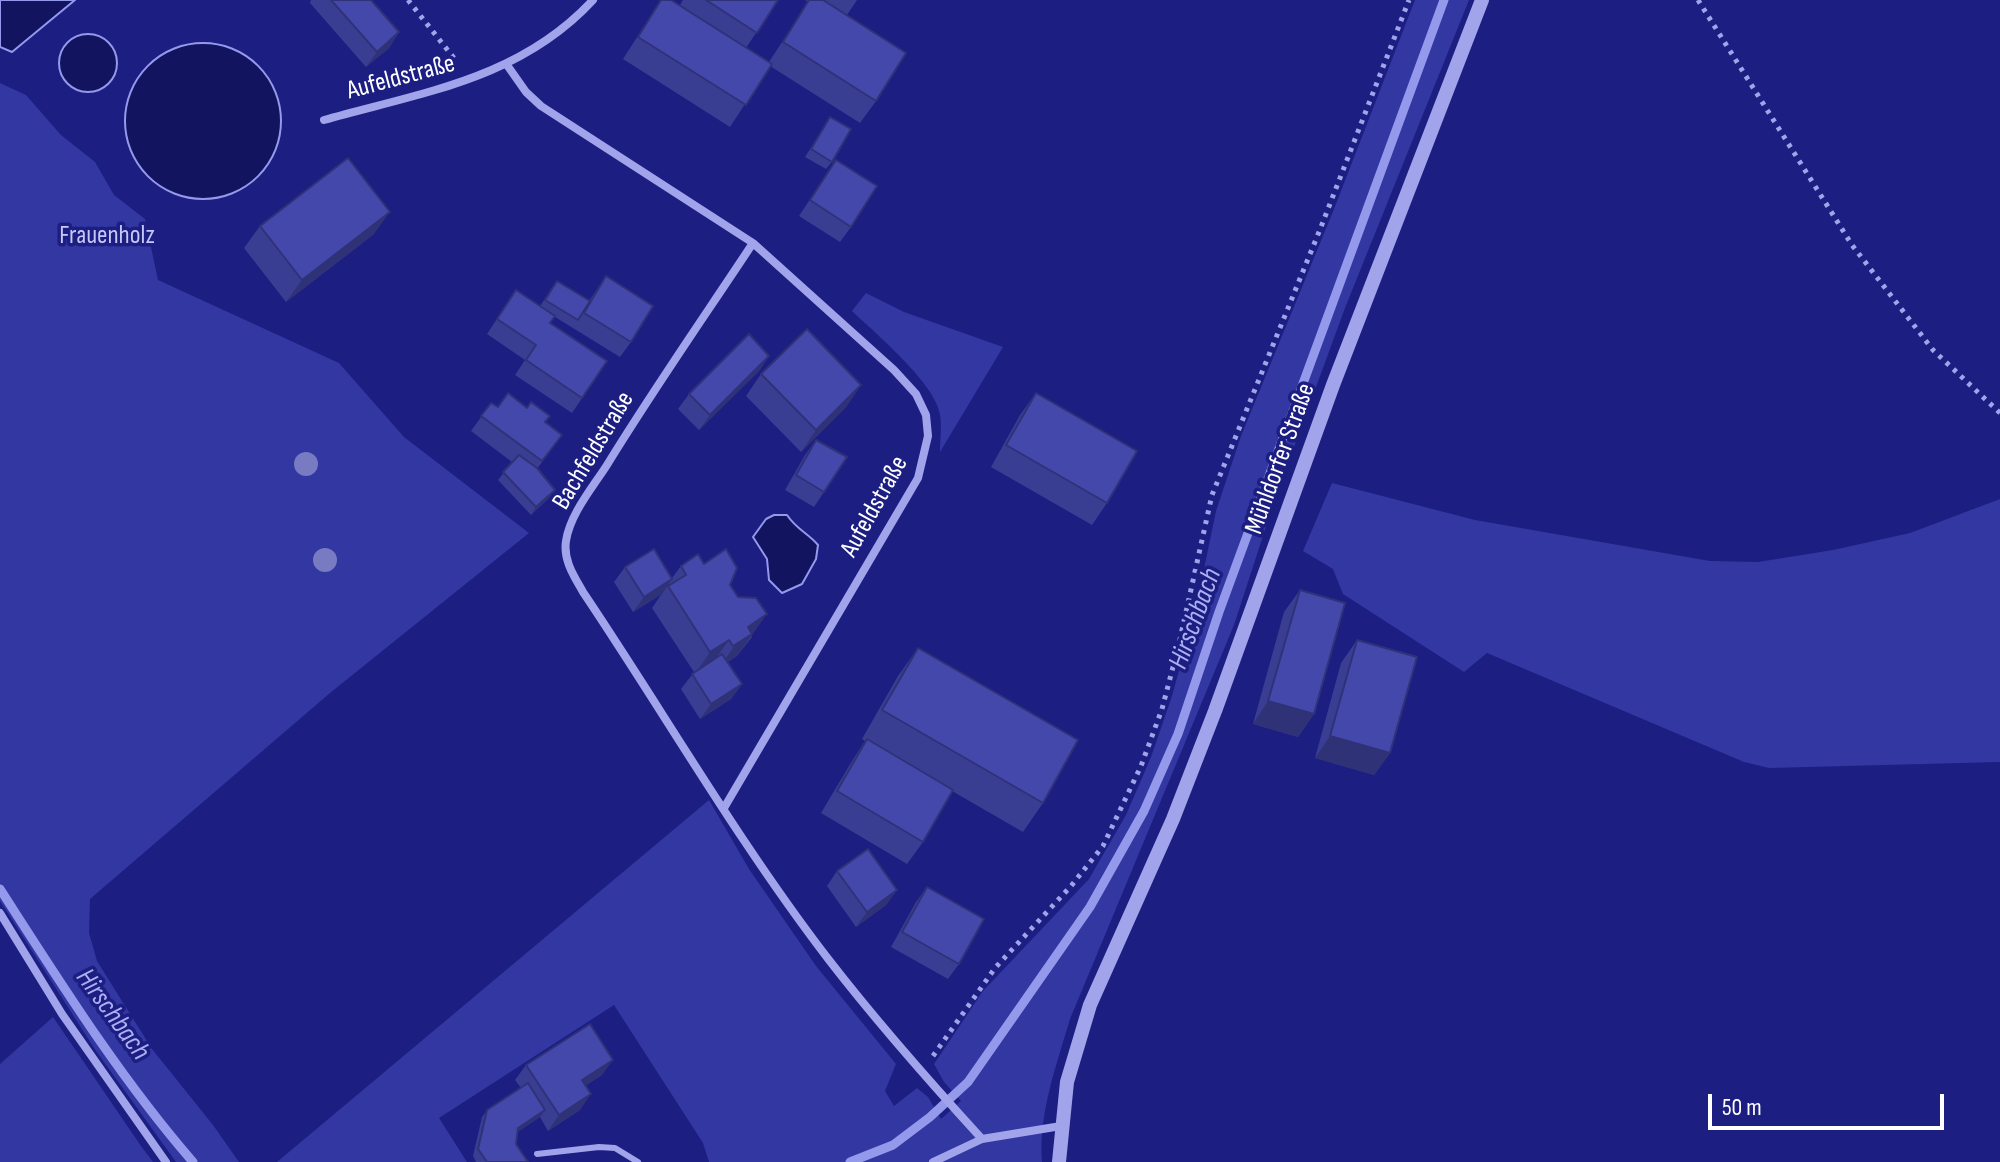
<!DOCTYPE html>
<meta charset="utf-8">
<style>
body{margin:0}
#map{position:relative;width:2000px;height:1162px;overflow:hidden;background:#1c1e82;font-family:"Sofia Sans Condensed",sans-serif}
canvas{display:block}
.scale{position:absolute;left:1708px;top:1094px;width:236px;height:36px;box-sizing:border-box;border:4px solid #fff;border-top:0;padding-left:10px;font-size:24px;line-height:28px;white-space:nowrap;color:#fff;-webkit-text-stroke:6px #1c1e82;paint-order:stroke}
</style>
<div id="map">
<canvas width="2000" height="1162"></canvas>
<div class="scale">50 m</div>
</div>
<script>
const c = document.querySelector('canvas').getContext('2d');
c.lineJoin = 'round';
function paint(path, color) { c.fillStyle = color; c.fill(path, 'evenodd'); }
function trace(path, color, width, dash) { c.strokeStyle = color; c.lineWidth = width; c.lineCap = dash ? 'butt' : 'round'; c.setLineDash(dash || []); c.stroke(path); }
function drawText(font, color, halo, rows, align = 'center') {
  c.font = font + ' "Sofia Sans Condensed",sans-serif'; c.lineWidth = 7; c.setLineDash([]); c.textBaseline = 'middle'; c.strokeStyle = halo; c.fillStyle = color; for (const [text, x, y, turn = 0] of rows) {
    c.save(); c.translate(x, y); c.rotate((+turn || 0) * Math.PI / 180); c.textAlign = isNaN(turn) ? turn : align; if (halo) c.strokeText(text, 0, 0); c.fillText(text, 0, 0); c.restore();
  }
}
const green = new Path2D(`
 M1415,0H1469L1345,308L1276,496L1234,625L1070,1019C1057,1064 1038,1114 1042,1162H709L703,1143L614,1005L439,1118L467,1162H277L709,800L749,869L816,966L896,1064L885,1091L894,1106L917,1088L928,1097L941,1119L961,1101L944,1082L934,1064L983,991L1089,879L1126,815L1151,757L1172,696L1195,612L1216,511L1241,436L1334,209Z
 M0,83L26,95L61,135L95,162L114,195L145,219L158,280L339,363L404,437L529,533L330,693L90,899L89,933L97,961L152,1049L213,1125L239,1162H176L96,1051L0,901Z
 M866,293L904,312L1003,347L940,452C940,440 942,426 940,415C936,384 875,333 852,311Z
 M1332,483L1475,520L1710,561L1758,562L1833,550L1910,533L2000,499V762L1769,768L1744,762L1487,653L1464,672L1343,594L1333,569L1303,551Z
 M53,1017L141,1146L153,1162H0V1064Z`);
const water = new Path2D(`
 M0,0H75L12,52L0,47Z
 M59 63a29 29 0 1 1 58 0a29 29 0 1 1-58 0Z
 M125 121a78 78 0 1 1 156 0a78 78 0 1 1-156 0Z
 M774,515H787C797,530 808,533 818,545L816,559L802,584L782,593L769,580L767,559L753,537L766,519Z`);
const stream = new Path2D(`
 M0,889C60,982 120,1078 193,1162
 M850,1162L893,1145L930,1117L968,1082L1090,907L1144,811L1178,734L1219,612L1444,0`);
const path = new Path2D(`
 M408,0L457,62
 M1698,0L1852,245L1933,350L2000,413
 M933,1056L995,968L1071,886L1103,846L1141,766L1162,709L1178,648L1212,495L1321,227L1409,0`);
const service = new Path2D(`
 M537,1154L599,1147L615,1148L638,1162`);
const minor = new Path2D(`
 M507,65L526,92L541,106L753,243L894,370L916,394L926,415L928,436L918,478L724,808
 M324,120C423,92 520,79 593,0
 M753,243C704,317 653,390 607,465C593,487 570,514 566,541C563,560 574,576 583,592C665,714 739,843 829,960C877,1022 929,1081 982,1139
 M0,913L62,1014L166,1162
 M933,1162L982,1139L1061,1126`);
const tertiary = new Path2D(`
 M1059,1162L1067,1082L1090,1005L1173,819L1215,711L1333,385L1482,0`);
const trees = [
 [306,464],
 [325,560]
];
const wall = new Path2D(`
 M311,0H371L399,32L389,48L366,67L310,3Z
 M661,0L680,5L683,0H778L746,48L769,62L808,2L805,0H857L847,15L876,101L860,123L770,66L730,127L623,59Z
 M830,117L832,162L826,169L805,157Z
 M836,160L851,227L840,242L799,216Z
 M260,226L374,234L286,302L244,248Z
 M606,276L631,342L620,357L555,317L550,323L607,361L572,413L515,375L525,360L487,334L516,290L540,306L557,281L589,301Z
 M769,356L759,371L699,430L678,409L689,394Z
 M761,374L861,385L846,407L801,452L746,396Z
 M1036,393L1107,503L1092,525L991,467L1020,415Z
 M491,403L498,407L546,422L562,435L537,469L555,490L549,498L531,515L498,480L512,462L471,431Z
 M816,440L824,492L814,507L785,490L805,455Z
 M704,564L730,585L752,637L737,656L728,662L742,684L731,699L700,719L681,689L694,672L652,608L665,589L662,594L633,612L614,582L625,567L672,578L681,566Z
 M1300,590L1314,714L1298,737L1253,724L1284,612Z
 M1357,640L1390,753L1374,775L1315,758L1341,663Z
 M918,648L1043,803L1023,832L952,791L923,842L907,864L821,813L852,761L865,741L862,739L898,676Z
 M837,871L897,890L886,905L856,927L827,886Z
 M927,887L959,964L948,979L891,947L916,902Z
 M526,1065L602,1075L585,1086L580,1110L548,1131L540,1117L517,1132L516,1144L528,1162H476L473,1156L482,1117L487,1110L521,1088L515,1080Z`);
const shadedWall = new Path2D(`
 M399,32L389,48L366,67L377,52Z
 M390,212L374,234L286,302L302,280Z
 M769,356L759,371L699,430L710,415Z
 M861,385L846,407L801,452L816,430Z
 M555,490L549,498L531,515L536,507Z
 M672,579L662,594L633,612L644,597Z
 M767,614L737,656L718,669L748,627Z
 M729,640L713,662L695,674L710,652Z
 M742,684L731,699L700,719L711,704Z
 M1268,701L1314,714L1298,737L1253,724Z
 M1330,736L1390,753L1374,775L1315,758Z
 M897,890L886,905L856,927L867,912Z
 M613,1060L602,1075L571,1095L582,1080Z
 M591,1094L580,1110L548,1131L559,1115Z
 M545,1110L540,1117L512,1136L518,1128Z`);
const building = new Path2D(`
 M331,0H371L399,32L377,52Z
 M661,0H671L772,64L746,105L638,37Z
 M706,0H778L757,33Z
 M809,0H823L906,53L876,101L783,42Z
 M830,117L851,129L832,162L811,149Z
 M348,158L390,212L302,280L260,226Z
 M836,160L877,186L851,227L810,200Z
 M606,276L653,306L631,342L584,313Z
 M557,281L590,301L578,320L545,300Z
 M516,290L555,316L550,323L607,361L582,398L526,360L536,345L497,319Z
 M807,329L861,385L816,430L761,374Z
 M749,334L769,356L710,415L689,394Z
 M508,393L527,408L531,402L550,416L545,422L562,435L542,461L481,416L491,403L498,407Z
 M1036,393L1137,451L1107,503L1006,445Z
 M816,440L847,457L824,492L796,475Z
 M519,455L537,468L555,490L536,507L503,472Z
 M654,549L672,579L644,597L625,567Z
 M726,549L737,568L730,585L738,597L756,598L767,614L748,627L752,634L733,646L729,640L710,652L668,586L686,575L681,566L698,554L704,564Z
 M1300,590L1345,603L1314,714L1268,701Z
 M1357,640L1417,657L1390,753L1330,736Z
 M918,648L1078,740L1043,803L882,710Z
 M722,654L742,684L711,704L692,674Z
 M867,739L953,790L923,842L837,791Z
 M868,849L897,890L867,912L837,871Z
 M927,887L984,919L959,964L902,932Z
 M590,1024L613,1060L582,1080L591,1094L559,1115L526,1065Z
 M528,1083L545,1110L518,1128L516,1144L528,1162H487L478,1149L487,1110Z`);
const streetNames = [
 ["Aufeldstraße",401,78,-15],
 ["Bachfeldstraße",594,451,-59],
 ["Mühldorfer Straße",1281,459,-70],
 ["Aufeldstraße",875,507,-61]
];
const parkNames = [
 ["Frauenholz",107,236]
];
const waterNames = [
 ["Hirschbach",1196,619,-70],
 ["Hirschbach",112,1015,54]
];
paint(green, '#3237a2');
paint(water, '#121460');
trace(water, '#9499ec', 2);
trace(stream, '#9499ec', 9);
trace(path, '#a1a4ea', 5, [4, 6]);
trace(service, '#a1a4ea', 6);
trace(minor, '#a1a4ea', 8);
trace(tertiary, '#a1a4ea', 14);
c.fillStyle = '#797bc2';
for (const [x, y] of trees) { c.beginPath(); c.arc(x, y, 12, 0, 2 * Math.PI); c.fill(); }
paint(wall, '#3a3e93');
paint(shadedWall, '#303278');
paint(building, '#4448ab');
trace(building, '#303278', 2);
drawText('26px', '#fff', '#1c1e82', streetNames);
drawText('26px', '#c5c7f7', '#1c1e82', parkNames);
drawText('italic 28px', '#acaff2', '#1c1e82', waterNames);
</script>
